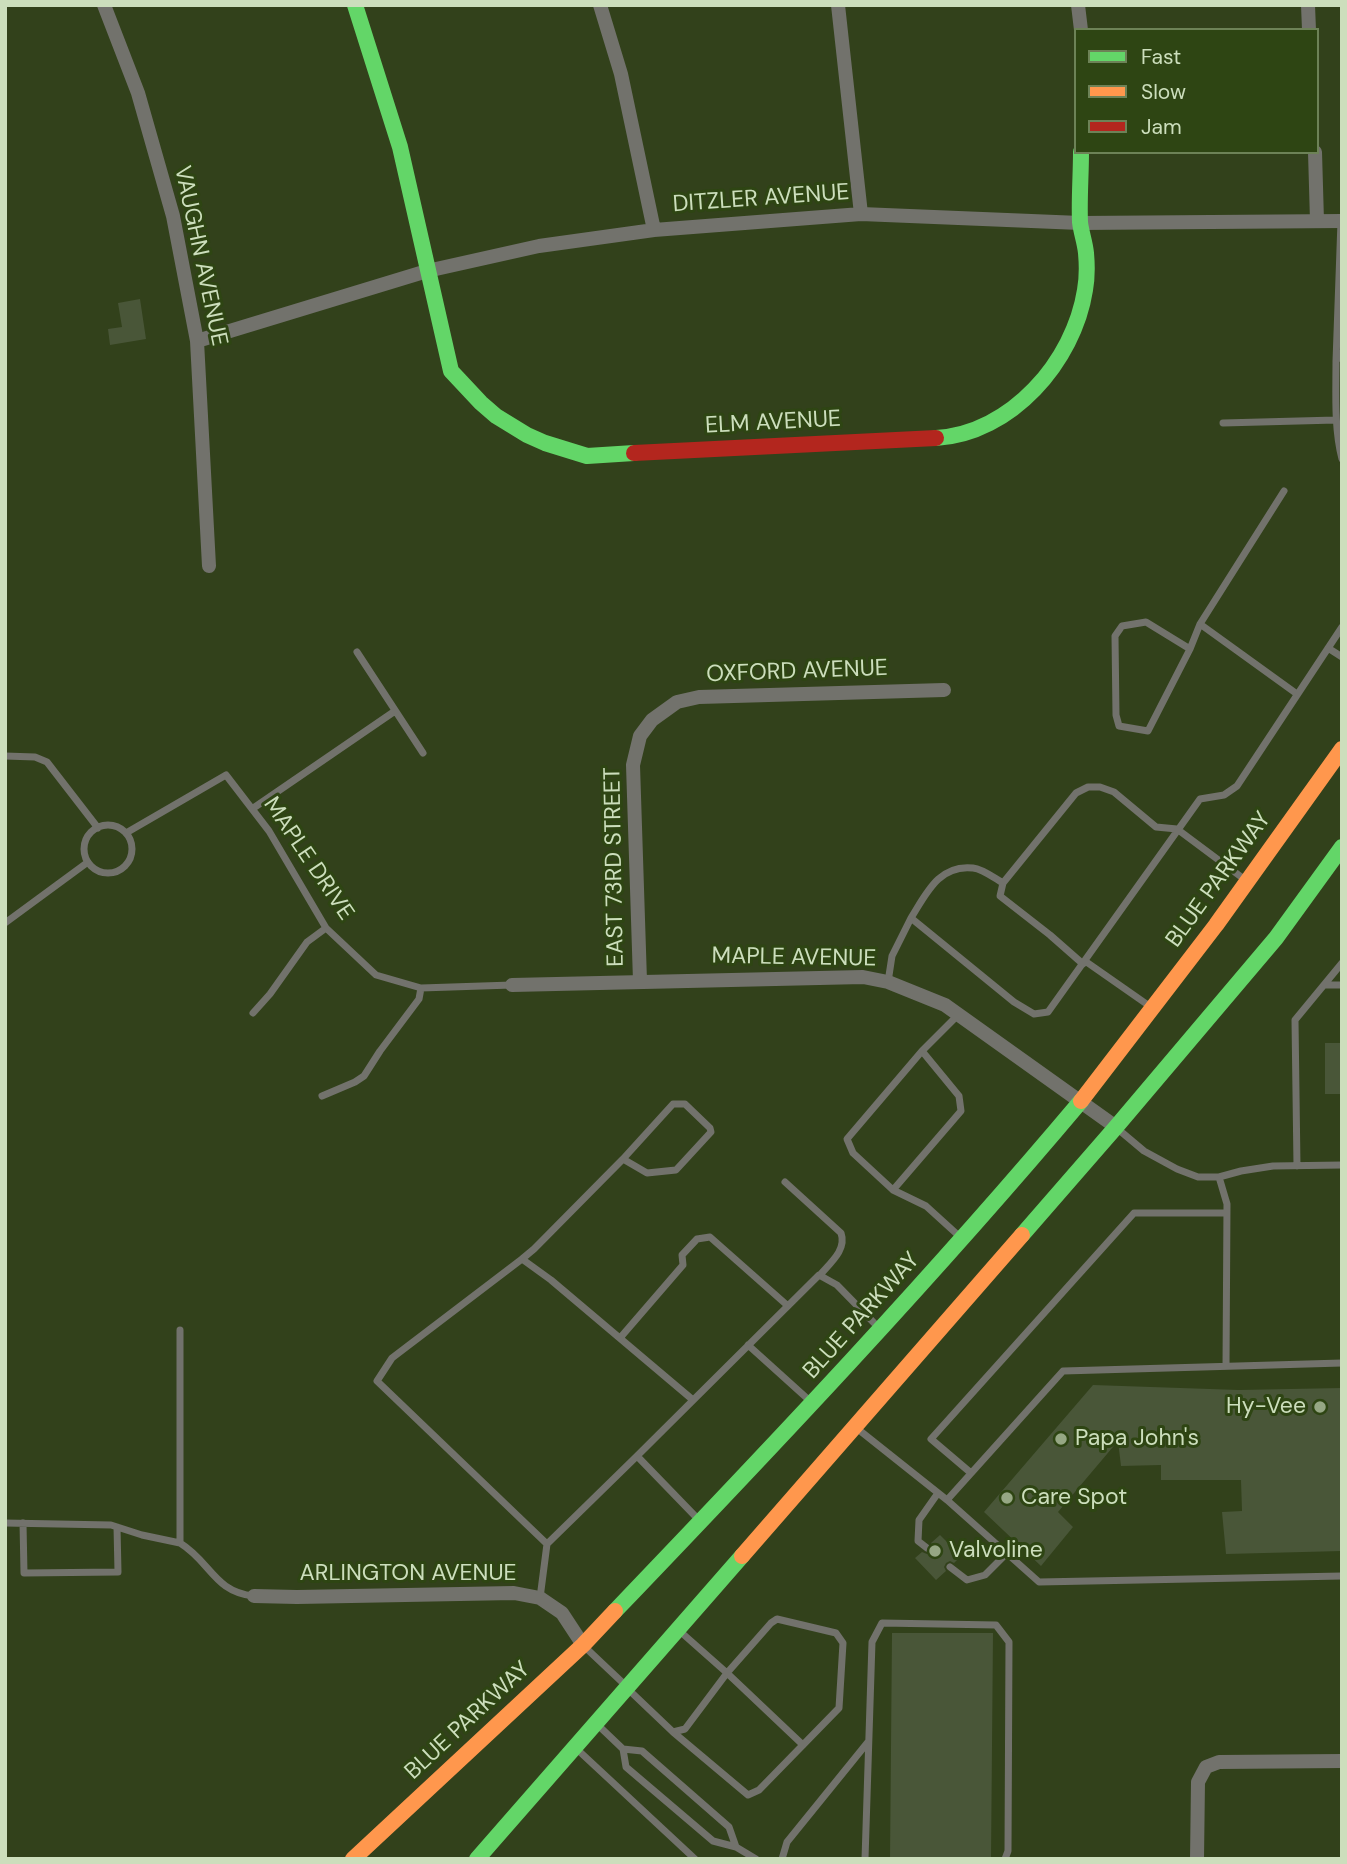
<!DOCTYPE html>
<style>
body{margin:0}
#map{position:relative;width:1347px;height:1864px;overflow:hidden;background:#32411b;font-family:"DM Sans",sans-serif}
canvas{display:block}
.frame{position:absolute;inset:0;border:7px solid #ccdebc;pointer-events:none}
.legend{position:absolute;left:1074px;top:28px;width:245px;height:126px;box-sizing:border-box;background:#2e4513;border:2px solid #6d8257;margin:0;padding:9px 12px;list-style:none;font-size:21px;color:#ccdebc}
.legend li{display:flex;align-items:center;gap:14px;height:35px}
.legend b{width:35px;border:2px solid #6d8257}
</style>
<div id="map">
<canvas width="1347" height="1864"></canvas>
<div class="frame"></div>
<ul class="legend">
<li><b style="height:9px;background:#63d668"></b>Fast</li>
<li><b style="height:9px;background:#ff974d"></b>Slow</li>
<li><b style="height:9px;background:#b3261e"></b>Jam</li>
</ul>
</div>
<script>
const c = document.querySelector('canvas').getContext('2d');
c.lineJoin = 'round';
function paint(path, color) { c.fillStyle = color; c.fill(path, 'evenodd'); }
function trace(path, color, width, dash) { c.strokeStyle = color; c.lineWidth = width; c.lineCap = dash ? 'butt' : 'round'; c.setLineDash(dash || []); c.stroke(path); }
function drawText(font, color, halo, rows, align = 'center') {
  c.font = font + ' "DM Sans",sans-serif'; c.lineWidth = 6; c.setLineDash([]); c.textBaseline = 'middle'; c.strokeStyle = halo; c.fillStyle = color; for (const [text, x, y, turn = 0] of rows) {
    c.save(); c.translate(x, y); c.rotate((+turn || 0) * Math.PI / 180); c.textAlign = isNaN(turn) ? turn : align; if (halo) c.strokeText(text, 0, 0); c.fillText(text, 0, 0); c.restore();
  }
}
const building = new Path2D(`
 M140,299L146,339L110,345L108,329L122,327L118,303Z
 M1325,1043H1342V1094H1325Z
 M1093,1385L1239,1390L1342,1388V1551L1226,1554L1222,1512L1242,1511L1241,1480H1161V1465L1121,1466L1118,1441L1058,1512L1073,1527L1041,1566L984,1512Z
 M940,1535L961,1556L954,1563L950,1561L946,1563L944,1567L946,1571L936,1580L915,1558L922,1552L927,1554L931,1552L933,1548L931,1543Z
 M892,1633H993L991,1859H890Z`);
const lane = new Path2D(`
 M1341,221L1336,361L1342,353
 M1336,361C1336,394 1334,428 1342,459
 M1223,423L1336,420
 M1284,491L1200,624L1297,694
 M1328,648L1342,657
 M1190,649L1146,622L1122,626L1115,636L1116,715L1119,726L1148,731L1190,649L1200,624
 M357,652L423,753
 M5,756L35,757L47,762L98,828
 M252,809L395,711
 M84 849a24 24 0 1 1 48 0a24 24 0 1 1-48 0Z
 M126,833L226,775L269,831L326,928L376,975L421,988L512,985
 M1003,883L1000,896L1050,935L1083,964
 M911,918C926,894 939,864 973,868C983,869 994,878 1003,883L1076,793L1088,787H1100L1114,792L1156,827L1177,829L1244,879
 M5,923L88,862
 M1085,961L1148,1005
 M888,982L892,956L911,918L1014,1002L1034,1014L1048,1012L1200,799L1224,795L1237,786L1342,627
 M1324,985H1342
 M253,1013L270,994L307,942L326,928
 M958,1015L922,1051L959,1096L961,1111L893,1190L926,1206L959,1236
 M322,1096L355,1082L364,1076L380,1051L419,999L421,988
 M1119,1130L1144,1151L1177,1169L1198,1177H1219L1241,1171L1273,1166L1342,1165
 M1297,1166L1295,1020L1342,963
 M1219,1177L1227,1204L1226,1366
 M785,1182L841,1233C847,1250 830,1263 819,1276
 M893,1190L853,1153L847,1139L922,1051
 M522,1259L534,1249L623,1159L647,1173L676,1170L711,1132L710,1128L685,1104H673L623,1159
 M180,1330V1543C211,1562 214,1592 254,1596
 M620,1338L683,1265L682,1255L697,1239L710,1237L788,1306
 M748,1345L810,1401
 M859,1430L947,1500L1063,1371L1342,1363
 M971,1473L931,1439L1134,1213H1227
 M947,1500L1039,1582L1342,1576
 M696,1517L637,1456L819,1275L837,1285L877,1326
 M5,1523L111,1525L142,1535L180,1543
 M23,1523L24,1573L118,1572L117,1527
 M547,1544L377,1381L392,1358L522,1259L551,1280L693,1400
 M927,1548L918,1541L919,1520L938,1493
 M950,1567L967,1580L985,1575L1007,1553
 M540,1598L547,1544L637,1456
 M683,1634L727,1673L803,1745
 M588,1650L623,1683
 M631,1692L673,1732L685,1729L727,1673L771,1623L777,1619L836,1633L843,1643L839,1708L759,1790L748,1795L673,1732
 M601,1728L623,1749L642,1751L729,1827L736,1847L713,1841L626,1767L623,1749
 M580,1752L695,1859
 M736,1847L756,1859
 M782,1859L787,1842L868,1742
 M865,1859L872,1642L882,1623L996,1625L1009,1642L1008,1851L1005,1859`);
const street = new Path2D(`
 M104,5L138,93L173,216L197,341L209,566
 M600,5L621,74L654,230
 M838,5L861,214
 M1078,5L1081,30
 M1308,5L1309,30
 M1315,152L1317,221
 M197,341L427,271L539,246L654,230L861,214L1080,223L1342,221
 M640,981L633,765L640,736L652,720L677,702L699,697L944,690
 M512,985L863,977L888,982L945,1005L1116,1127
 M254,1596L297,1597L514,1593L540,1598L562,1613L583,1645
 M1197,1859L1198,1782L1206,1767L1219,1762L1342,1761`);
const fast = new Path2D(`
 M355,5L400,147L451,371L481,403L496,416L527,435L545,443L587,456L634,453
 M936,438C1011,434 1074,361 1085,290C1087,279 1087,264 1086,253C1085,242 1081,232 1080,222C1079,199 1081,175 1081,152
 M1022,1235L1116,1127L1276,938L1342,847
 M615,1611C775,1444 932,1278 1081,1101
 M477,1859L742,1556`);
const slow = new Path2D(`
 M1081,1101L1216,925L1342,749
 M742,1556L1022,1235
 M353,1859L583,1645L615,1611`);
const jam = new Path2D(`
 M634,453L936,438`);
const markers = [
 [1320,1407,7,"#96a784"],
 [1061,1439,7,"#96a784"],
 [1007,1498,7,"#96a784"],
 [935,1551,7,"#96a784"]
];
const streetNames = [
 ["DITZLER AVENUE",761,199,-4],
 ["VAUGHN AVENUE",200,256,78],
 ["ELM AVENUE",773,423,-3],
 ["OXFORD AVENUE",797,672,-2],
 ["MAPLE DRIVE",308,859,56],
 ["EAST 73RD STREET",615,867,-91],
 ["BLUE PARKWAY",1219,880,-54],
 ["MAPLE AVENUE",794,958,1],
 ["BLUE PARKWAY",862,1316,-48],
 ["ARLINGTON AVENUE",408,1574],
 ["BLUE PARKWAY",468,1721,-43]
];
const poiNames = [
 ["Hy-Vee",1306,1407,"right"],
 ["Papa John's",1075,1439],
 ["Care Spot",1021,1498],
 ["Valvoline",949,1551]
];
paint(building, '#495638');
trace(lane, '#72726c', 7);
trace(street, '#72726c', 14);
trace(fast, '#63d668', 16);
trace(slow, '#ff974d', 16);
trace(jam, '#b3261e', 16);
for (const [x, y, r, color] of markers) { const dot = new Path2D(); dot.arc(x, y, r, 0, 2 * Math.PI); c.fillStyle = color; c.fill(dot); trace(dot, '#2e4513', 2.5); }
drawText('23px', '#ccdebc', '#2e4513', streetNames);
drawText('23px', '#ccdebc', '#2e4513', poiNames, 'left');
</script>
